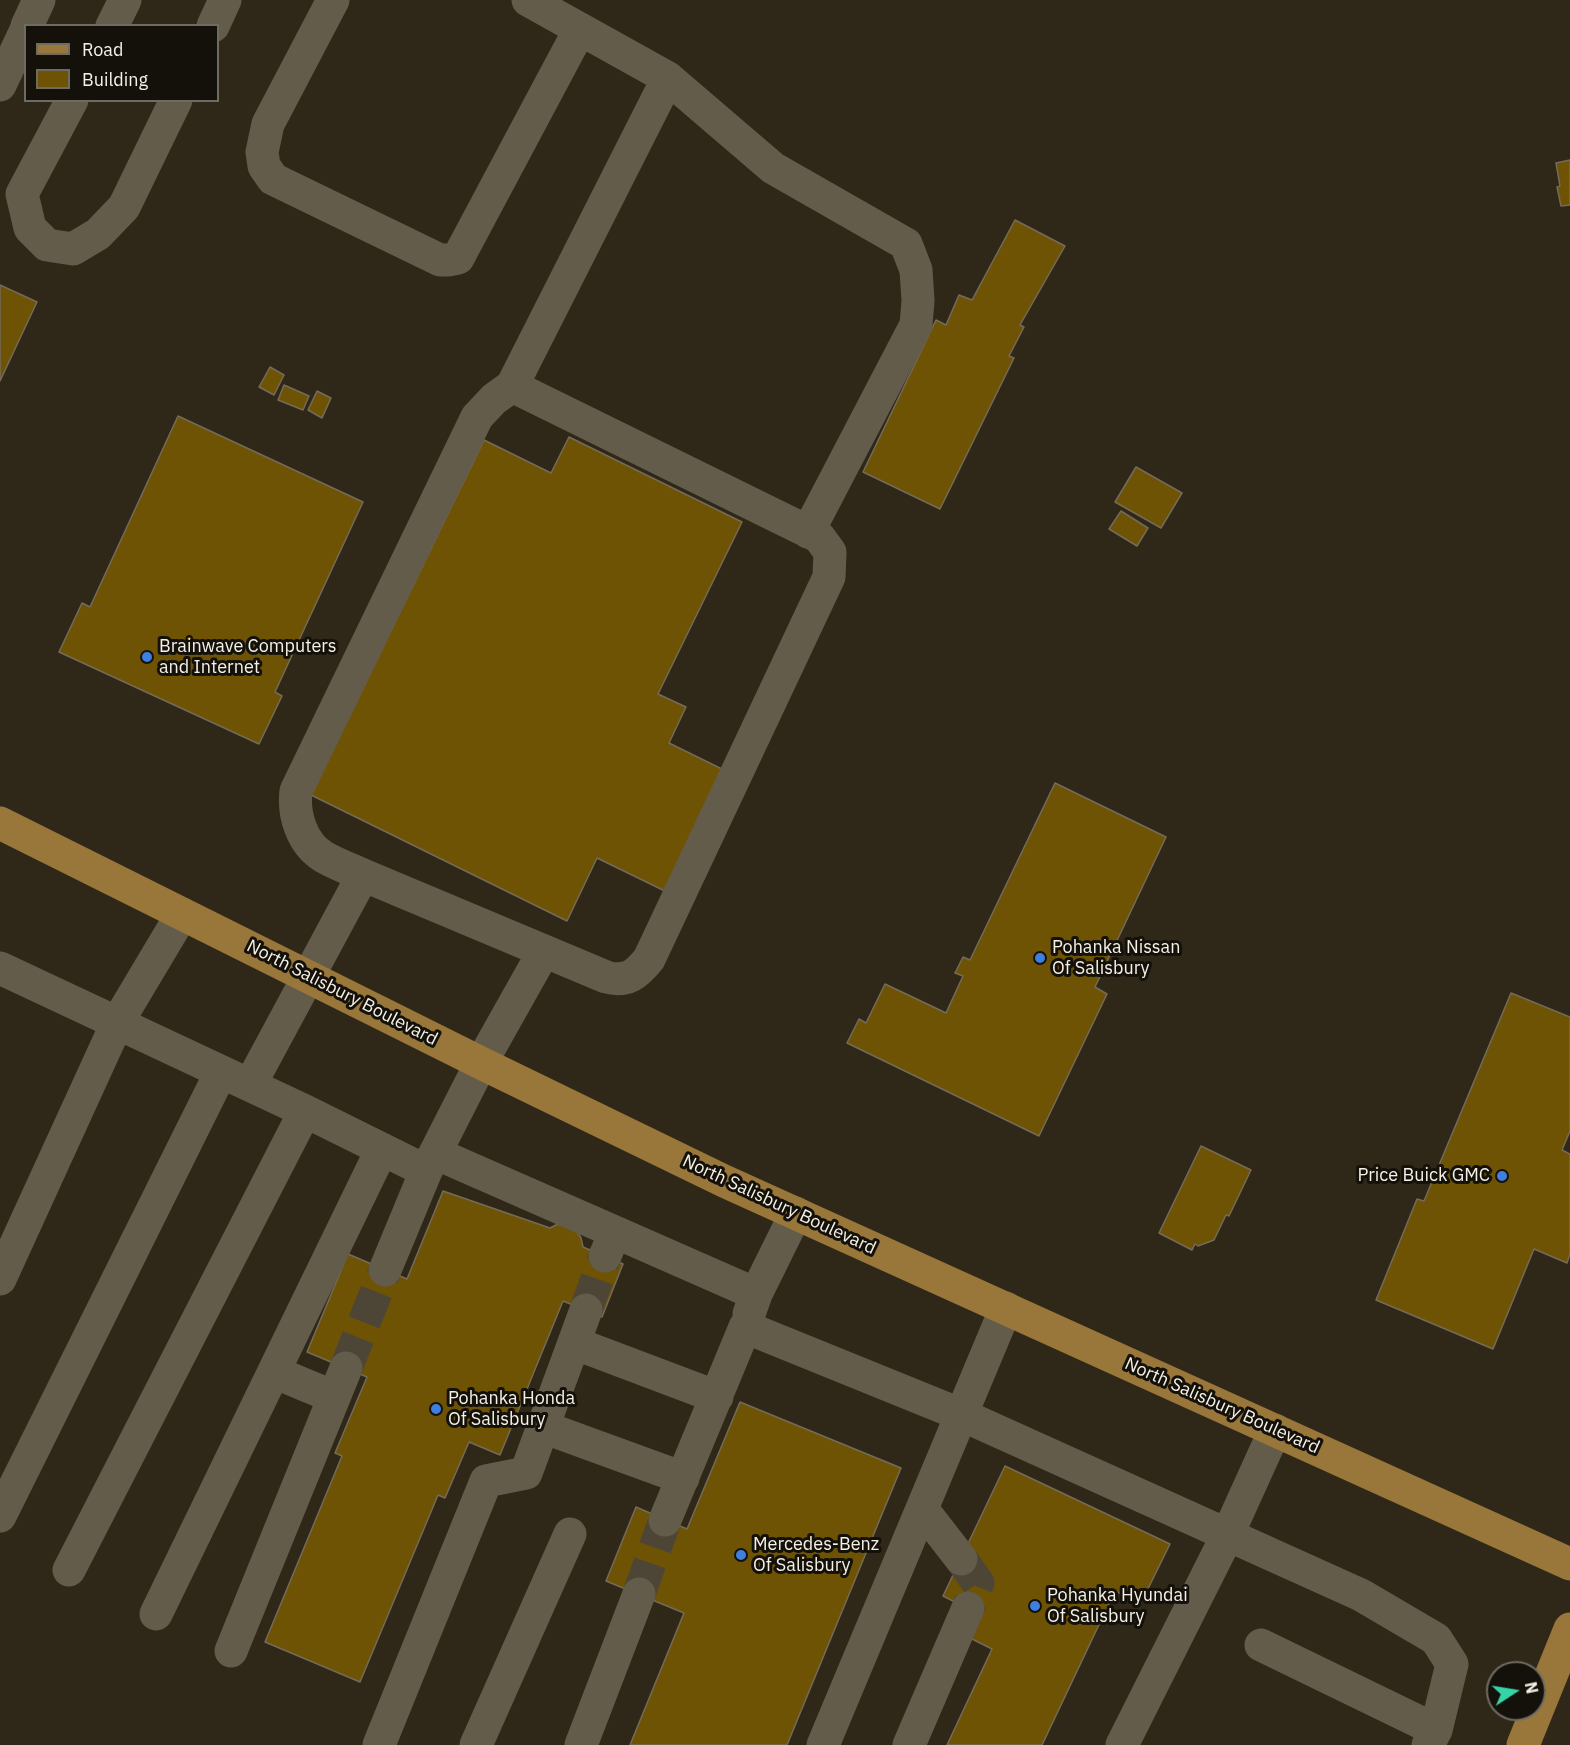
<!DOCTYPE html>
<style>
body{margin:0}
#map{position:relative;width:1570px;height:1745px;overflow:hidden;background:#2f2818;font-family:"IBM Plex Sans",sans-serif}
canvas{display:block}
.legend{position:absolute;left:24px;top:24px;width:195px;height:78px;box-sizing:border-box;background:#14110a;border:2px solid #6e6b62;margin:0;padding:8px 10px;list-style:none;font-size:18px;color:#f6f1e7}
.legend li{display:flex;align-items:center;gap:12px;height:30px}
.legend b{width:30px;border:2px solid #6e6b62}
.north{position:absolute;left:1486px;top:1661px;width:60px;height:60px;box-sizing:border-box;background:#14110a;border:2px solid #6e6b62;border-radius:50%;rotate:78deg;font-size:16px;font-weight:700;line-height:24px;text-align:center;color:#f6f1e7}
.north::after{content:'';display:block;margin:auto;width:21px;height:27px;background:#35d4a7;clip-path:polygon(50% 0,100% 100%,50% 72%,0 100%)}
</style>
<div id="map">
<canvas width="1570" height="1745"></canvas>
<ul class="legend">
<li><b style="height:8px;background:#997639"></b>Road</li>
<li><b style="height:16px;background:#6f5305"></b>Building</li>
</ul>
<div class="north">N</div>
</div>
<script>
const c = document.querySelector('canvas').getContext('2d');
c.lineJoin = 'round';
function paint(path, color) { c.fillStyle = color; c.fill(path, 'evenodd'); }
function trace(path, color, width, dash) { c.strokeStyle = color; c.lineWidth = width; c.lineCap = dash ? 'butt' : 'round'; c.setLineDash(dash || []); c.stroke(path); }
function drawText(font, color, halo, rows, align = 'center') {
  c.font = font + ' "IBM Plex Sans",sans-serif'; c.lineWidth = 6; c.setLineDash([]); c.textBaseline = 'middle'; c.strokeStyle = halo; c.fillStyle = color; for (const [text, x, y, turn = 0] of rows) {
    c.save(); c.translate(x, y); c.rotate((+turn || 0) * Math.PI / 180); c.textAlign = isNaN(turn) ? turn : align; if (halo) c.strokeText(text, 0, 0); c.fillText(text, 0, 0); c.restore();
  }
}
const building = new Path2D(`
 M1570,160V205L1561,206L1557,187L1560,186L1556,163Z
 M1015,220L1065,246L1020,325L1024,327L1009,356L1014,358L940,509L863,472L936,320L946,325L959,295L972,300Z
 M0,285L37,302L0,381Z
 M270,367L284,375L274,395L259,387Z
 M284,385L309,396L303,410L278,400Z
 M317,391L331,398L322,418L308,410Z
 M178,416L363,502L275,692L282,696L259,744L59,652L82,603L90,607Z
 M569,437L742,522L658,694L686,707L669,743L730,773L671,894L597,858L567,921L311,795L484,440L551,473Z
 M1136,467L1182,493L1161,528L1115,502Z
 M1121,511L1148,528L1137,546L1109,529Z
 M1055,783L1166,837L1095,987L1107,994L1039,1136L847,1043L859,1019L866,1023L885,984L946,1013L963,976L955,973L963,957L970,960Z
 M1511,993L1570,1017V1131L1562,1150L1570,1154V1254L1567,1263L1534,1249L1493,1349L1376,1300L1417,1199L1424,1201Z
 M1201,1146L1251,1170L1229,1216L1226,1215L1214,1240L1198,1246L1195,1244L1192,1250L1159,1233Z
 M443,1191L550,1228L558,1224L576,1230L581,1238L583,1247L623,1264L602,1317L563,1301L500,1455L469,1442L445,1498L438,1495L360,1682L265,1642L342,1456L335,1453L367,1377L307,1352L348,1254L407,1279Z
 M740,1402L901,1468L787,1745H630L684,1613L606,1581L636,1507L687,1529Z
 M1005,1466L1170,1544L1141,1603L1115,1591L1042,1745H947L992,1649L968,1637L979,1614L943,1596Z`);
const minorTunnel = new Path2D(`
 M586,1310L605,1256
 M346,1368L385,1270
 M961,1559L978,1583L968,1608
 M639,1594L665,1520`);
const minor = new Path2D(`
 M333,0L268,124L262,152L264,166L273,179L440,260H448L458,258L580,29
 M27,26L39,0
 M112,26L125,0
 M213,26L225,0
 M668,78L773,168L906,244L916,270L918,301L916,325L808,532
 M0,85L26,30
 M72,100L22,194L30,228L47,245L73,249L98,234L124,207L176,100
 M363,875C350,869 336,864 324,857C302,844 293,815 296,791L477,417L494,399L512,386
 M0,968L305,1111L426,1171L385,1270
 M250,1085L363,875L606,977C627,983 637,974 649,959L829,577L830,552L819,537L512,386L668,78L528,0
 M435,1153L615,1232L605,1256
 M426,1171L481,1063L544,951
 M615,1232L756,1294
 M0,1279L117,1023L182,914
 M749,1314L756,1294L796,1213
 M574,1343L717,1397
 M274,1372L334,1397
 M543,1427L683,1478
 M923,1510L961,1559
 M0,1516L221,1072
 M665,1520L745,1327L962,1415L1361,1595L1436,1639L1452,1664L1436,1730L1428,1745
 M69,1570L305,1111
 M156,1614L382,1149
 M1261,1645L1436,1730
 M231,1651L346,1368
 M379,1745L486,1481L526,1473L586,1310
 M476,1745L570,1534
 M581,1745L639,1594
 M823,1745L1006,1308
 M909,1745L968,1608
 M1122,1745L1227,1536L1275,1430`);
const major = new Path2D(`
 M0,823L481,1063L724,1181L1570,1564
 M1523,1745L1570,1629`);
const markers = [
 [147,657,6,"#3f7fe0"],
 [1040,958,6,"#3f7fe0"],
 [1502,1176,6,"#3f7fe0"],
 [436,1409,6,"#3f7fe0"],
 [741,1555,6,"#3f7fe0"],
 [1035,1606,6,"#3f7fe0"]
];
const poiNames = [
 ["Brainwave Computers",159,647],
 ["and Internet",159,668],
 ["Pohanka Nissan",1052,948],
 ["Of Salisbury",1052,969],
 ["Price Buick GMC",1490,1176,"right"],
 ["Pohanka Honda",448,1399],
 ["Of Salisbury",448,1420],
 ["Mercedes-Benz",753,1545],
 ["Of Salisbury",753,1566],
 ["Pohanka Hyundai",1047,1596],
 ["Of Salisbury",1047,1617]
];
const streetNames = [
 ["North Salisbury Boulevard",342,993,27],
 ["North Salisbury Boulevard",779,1205,25],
 ["North Salisbury Boulevard",1222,1406,24]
];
paint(building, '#6f5305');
trace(building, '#746b59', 1.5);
trace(minorTunnel, '#4d4637', 33, [33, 16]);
trace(minor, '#645c4a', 33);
trace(major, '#997639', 33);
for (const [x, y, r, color] of markers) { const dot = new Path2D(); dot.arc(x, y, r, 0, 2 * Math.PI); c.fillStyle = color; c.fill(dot); trace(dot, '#14110a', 2); }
drawText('18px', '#f6f1e7', '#14110a', poiNames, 'left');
drawText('18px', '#f6f1e7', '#14110a', streetNames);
</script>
